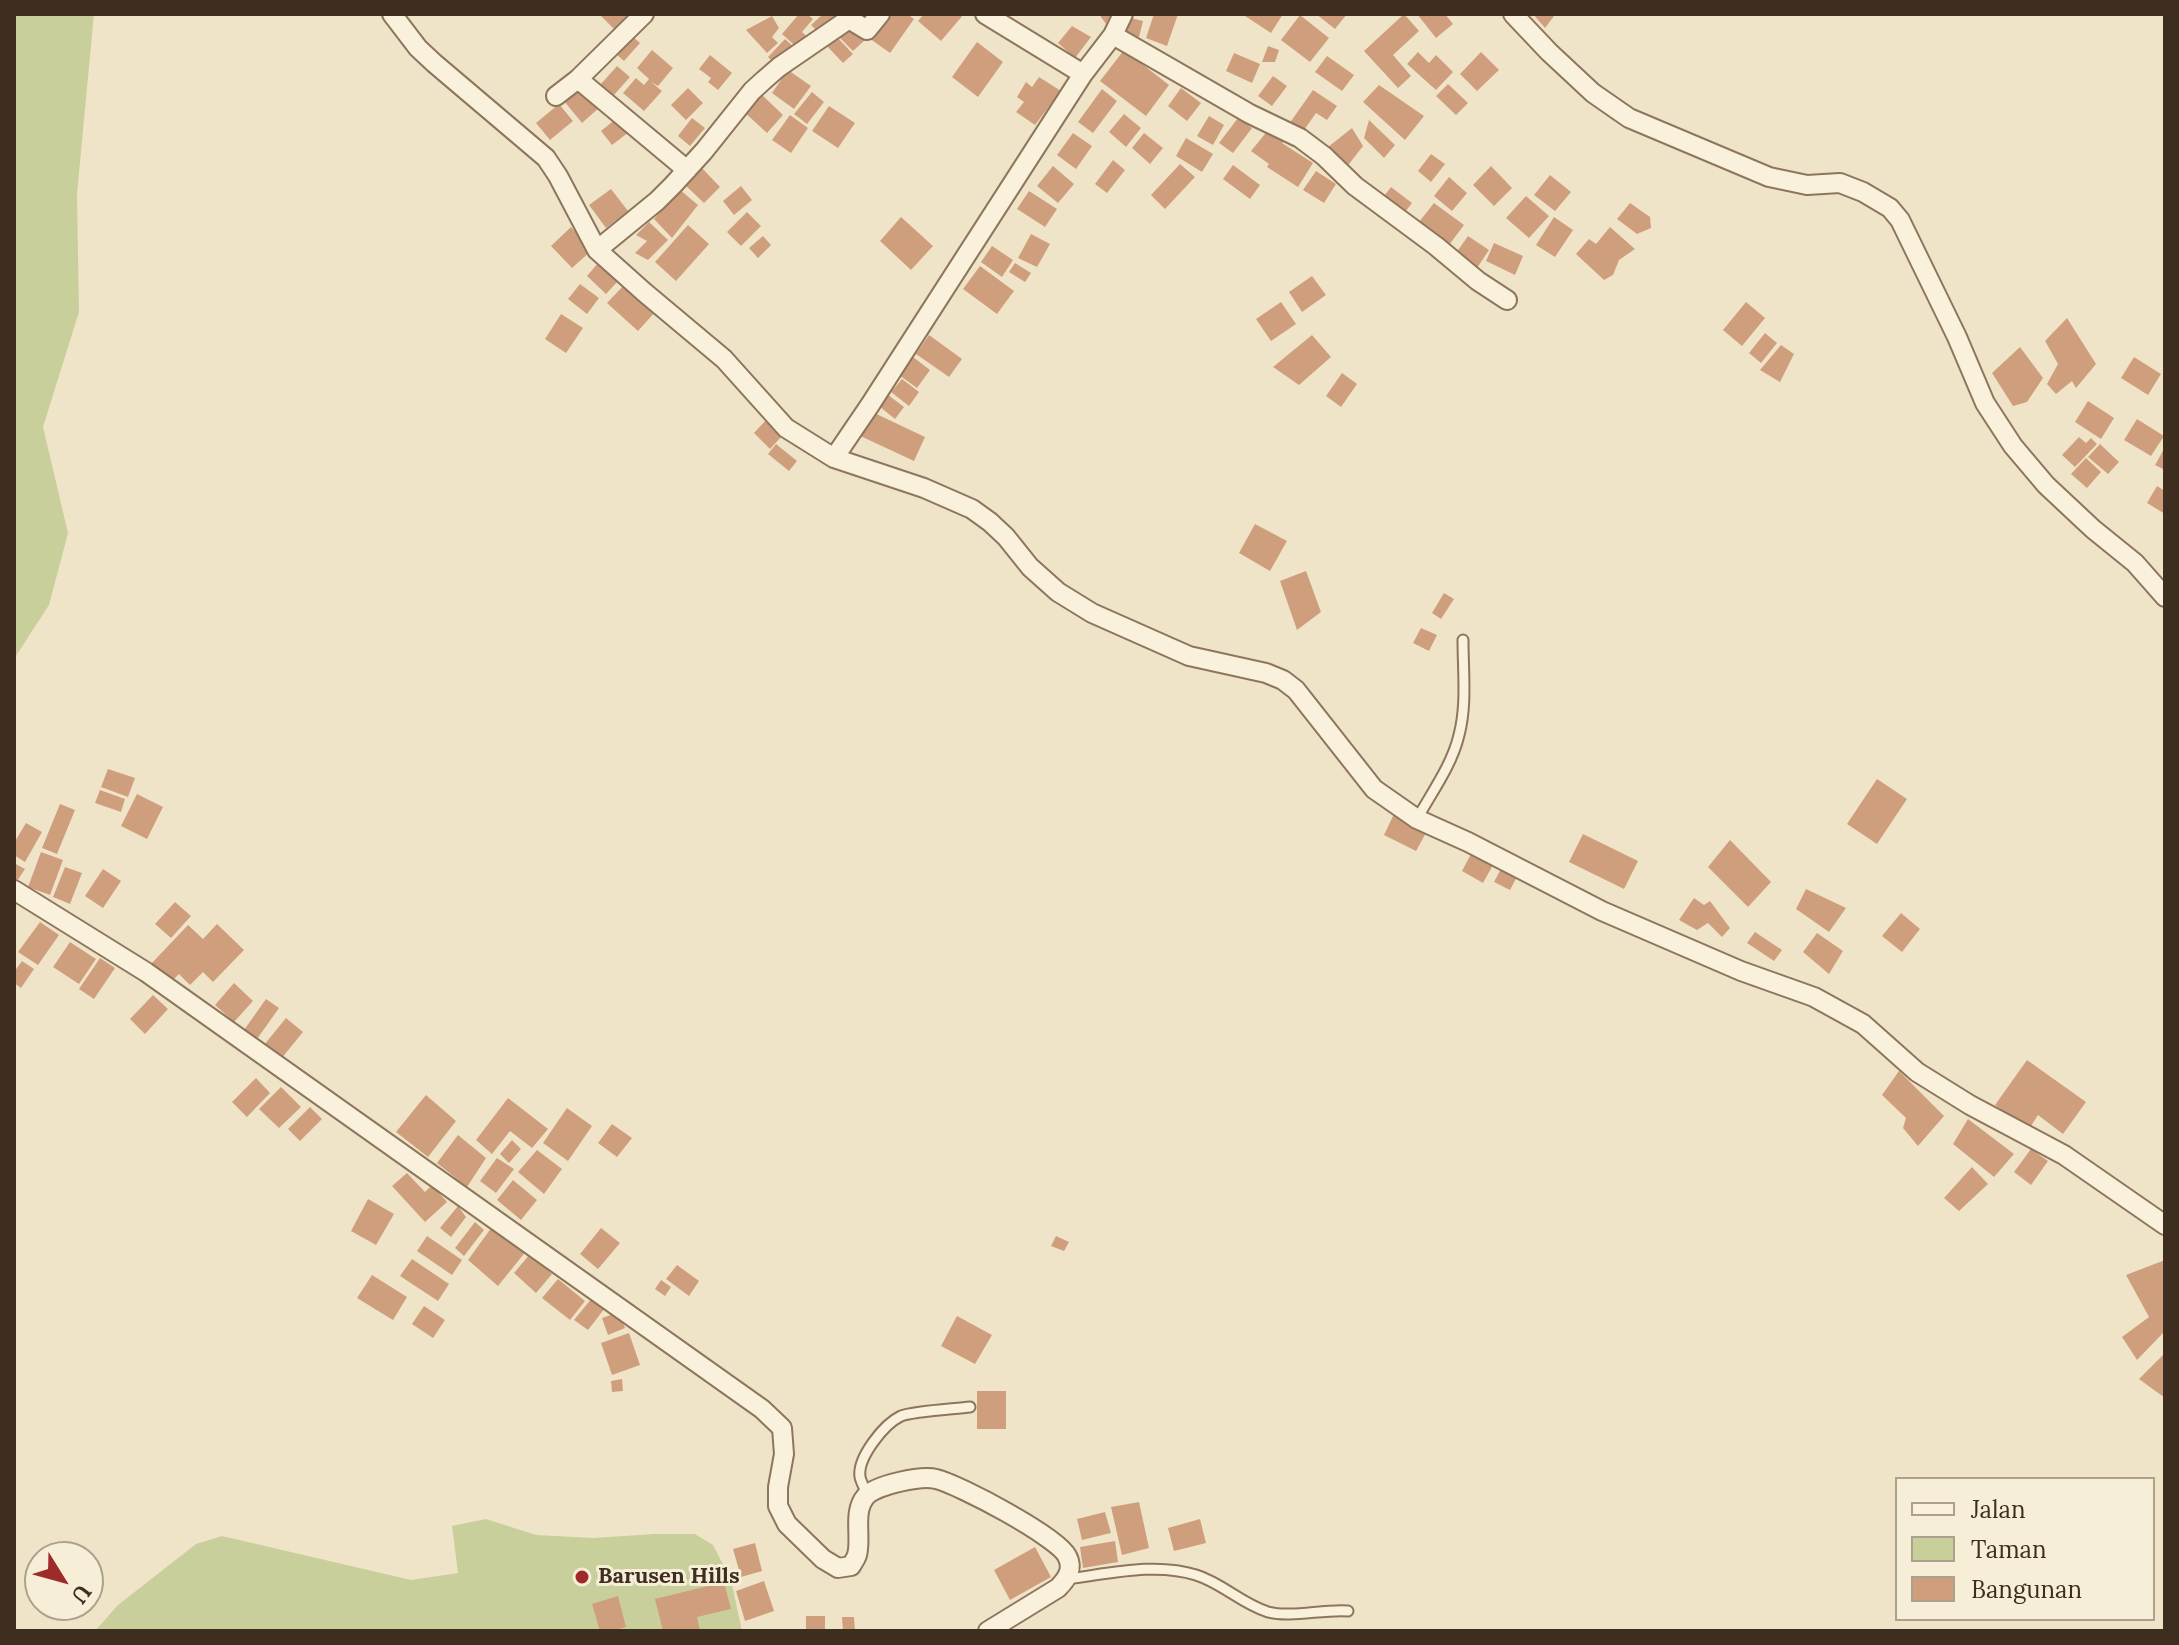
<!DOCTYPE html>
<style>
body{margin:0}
#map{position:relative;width:2179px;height:1645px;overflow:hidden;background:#f0e4c8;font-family:Lora,serif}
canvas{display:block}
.frame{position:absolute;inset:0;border:16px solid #3d2e20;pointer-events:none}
.legend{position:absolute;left:1895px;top:1477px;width:260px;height:144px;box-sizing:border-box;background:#f7eed8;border:2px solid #ada18e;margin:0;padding:10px 14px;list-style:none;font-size:24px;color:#3d2e20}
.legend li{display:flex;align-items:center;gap:16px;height:40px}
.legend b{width:40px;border:2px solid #ada18e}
.north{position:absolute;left:24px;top:1541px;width:80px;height:80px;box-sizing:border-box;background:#f7eed8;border:2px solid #ada18e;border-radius:50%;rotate:127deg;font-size:22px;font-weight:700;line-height:32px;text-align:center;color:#3d2e20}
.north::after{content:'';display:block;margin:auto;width:28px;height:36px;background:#9e2a2b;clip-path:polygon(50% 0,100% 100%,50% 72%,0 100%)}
</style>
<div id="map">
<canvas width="2179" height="1645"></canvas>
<div class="frame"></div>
<ul class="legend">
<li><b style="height:10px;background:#faf1dc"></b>Jalan</li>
<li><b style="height:22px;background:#c9cf9b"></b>Taman</li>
<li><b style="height:22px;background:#cf9f7d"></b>Bangunan</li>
</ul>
<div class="north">U</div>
</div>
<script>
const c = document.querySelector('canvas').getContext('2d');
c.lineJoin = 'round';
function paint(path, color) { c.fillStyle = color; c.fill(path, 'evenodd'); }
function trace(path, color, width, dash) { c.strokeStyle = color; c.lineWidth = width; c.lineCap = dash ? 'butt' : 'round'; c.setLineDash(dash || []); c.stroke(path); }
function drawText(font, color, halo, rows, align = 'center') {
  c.font = font + ' Lora,serif'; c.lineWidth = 6; c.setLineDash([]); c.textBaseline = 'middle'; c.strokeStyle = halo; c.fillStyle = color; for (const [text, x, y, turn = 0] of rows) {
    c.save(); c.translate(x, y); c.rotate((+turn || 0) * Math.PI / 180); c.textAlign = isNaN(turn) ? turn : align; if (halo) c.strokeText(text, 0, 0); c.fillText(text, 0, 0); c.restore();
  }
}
const green = new Path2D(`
 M14,14H94L77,194L79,312L43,427L68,533L49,605L14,659Z
 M486,1519L536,1535L593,1538L654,1534H695L713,1545L731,1580L742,1631H95L118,1605L196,1544L222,1536L411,1580L458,1573L452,1526Z`);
const building = new Path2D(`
 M599,14H632L615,30Z
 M799,14H807L813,19L802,32L811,40L801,51L782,34Z
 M823,14H838L841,18L822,36L811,25Z
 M886,14H907L914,19L890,53L869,38Z
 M924,14H964L941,41L918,21Z
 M1099,14H1111L1106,24Z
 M1154,14H1178L1167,46L1146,38Z
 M1242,14H1283L1271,33Z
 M1316,14H1347L1335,29Z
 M1404,14L1419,31L1393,55L1411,76L1398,88L1364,51Z
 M1417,14H1445L1453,24L1436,38Z
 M1533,14H1553L1554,16L1545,28Z
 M1300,15L1329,38L1310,62L1281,40Z
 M772,16L779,28L772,37L778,43L767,53L746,30Z
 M1123,16L1143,21L1139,37L1119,32Z
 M850,23L866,39L853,51L837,35Z
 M1072,26L1091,37L1075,58L1058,43Z
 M631,35L640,43L624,61L615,53Z
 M835,35L853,54L843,63L826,45Z
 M785,39L795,48L778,66L768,57Z
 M977,42L1003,62L978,97L952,77Z
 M1268,46L1279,50L1275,62H1262Z
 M652,50L673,68L658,86L651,82L662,91L644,111L623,93L636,78L644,85L649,79L637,68Z
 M1124,50L1169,85L1146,116L1100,81Z
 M1418,52L1429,63L1436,55L1453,72L1436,90L1407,64Z
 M1481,52L1499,70L1477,91L1460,74Z
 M1234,53L1260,64L1252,83L1226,71Z
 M710,55L732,73L718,90L708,82L711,78L699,69Z
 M1327,56L1354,75L1342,91L1315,72Z
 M617,66L630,77L614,95L601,84Z
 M788,70L811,86L794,109L772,93Z
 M1273,76L1287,86L1272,106L1258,96Z
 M1039,77L1061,91L1035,125L1016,112L1024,102L1017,97L1026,82L1032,87Z
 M1448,84L1468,103L1456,115L1436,96Z
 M1379,85L1424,116L1405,140L1363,102Z
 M582,86L600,107L582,123L564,101Z
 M688,88L703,103L686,120L671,105Z
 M1181,88L1201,103L1187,121L1168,106Z
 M1102,89L1117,101L1093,133L1078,122Z
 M1313,90L1337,106L1327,120L1316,113L1302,133L1289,124Z
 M812,92L824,102L807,124L794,114Z
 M760,93L783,115L767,133L743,111Z
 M559,104L573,121L550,140L536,123Z
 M829,106L855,123L838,148L812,131Z
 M1124,114L1141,128L1126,147L1109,132Z
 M790,115L808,128L791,153L772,140Z
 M1209,116L1224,125L1213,145L1197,136Z
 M617,118L629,132L612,145L601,131Z
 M692,118L705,128L690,146L678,136Z
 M1238,118L1252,128L1233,153L1219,143Z
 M1369,120L1395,145L1384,158L1364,138Z
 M1352,128L1363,146L1346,168L1323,151Z
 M1269,129L1285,141L1282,143L1313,163L1298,187L1267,167L1269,164L1251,151Z
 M1073,133L1092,146L1076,169L1057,155Z
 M1144,133L1163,148L1150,164L1132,148Z
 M1186,138L1213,154L1202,172L1176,156Z
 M1431,154L1445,164L1431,182L1418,171Z
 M1113,160L1125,170L1107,193L1095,184Z
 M1180,164L1195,177L1165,209L1151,195Z
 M1233,165L1260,185L1250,199L1223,179Z
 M700,166L720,187L704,203L683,183Z
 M1053,166L1074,184L1058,203L1037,186Z
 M1491,166L1512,188L1494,206L1473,185Z
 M1316,171L1336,184L1324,203L1303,190Z
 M1550,175L1571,192L1555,211L1534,195Z
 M1449,177L1467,193L1452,211L1434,196Z
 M741,186L752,200L734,215L723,201Z
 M1391,187L1412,203L1402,216L1381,200Z
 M611,189L628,211L606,228L589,205Z
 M679,189L698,205L672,238L654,219Z
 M1029,191L1057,209L1045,227L1017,209Z
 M1526,196L1549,216L1529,238L1506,218Z
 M1434,203L1464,225L1449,245L1419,222Z
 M1630,203L1650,217L1651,228L1637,234L1617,219Z
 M747,212L761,226L741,246L727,232Z
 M901,217L933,246L911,270L880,241Z
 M1554,217L1573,230L1555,257L1536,245Z
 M649,222L668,240L648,260L635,253L647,241L636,235Z
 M688,225L709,244L676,281L655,262Z
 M571,227L592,250L572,268L551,246Z
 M1610,227L1635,249L1619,260L1613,275L1604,280L1576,254L1589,239L1596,244Z
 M1031,234L1050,244L1037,267L1018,258Z
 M763,236L771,245L758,258L749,248Z
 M1468,236L1489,250L1475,271L1454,256Z
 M1494,243L1523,256L1515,275L1486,261Z
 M992,246L1013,260L1002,277L981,262Z
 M598,263L618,281L606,294L587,276Z
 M1015,263L1031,273L1025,282L1009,272Z
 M980,266L1014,291L997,314L963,289Z
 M1312,276L1326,295L1302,312L1289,292Z
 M580,284L599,298L587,314L568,299Z
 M625,284L656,311L638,331L607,303Z
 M1281,302L1296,324L1271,341L1256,319Z
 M1746,302L1765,318L1742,346L1723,330Z
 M561,314L583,328L566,353L545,339Z
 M2067,318L2096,364L2076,388L2072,381L2056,394L2047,384L2058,364L2045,341Z
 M1765,333L1777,343L1761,363L1749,353Z
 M929,335L962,359L949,377L916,354Z
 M1312,335L1331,357L1299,385L1273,367Z
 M1781,345L1794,354L1780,382L1760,370Z
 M2020,347L2043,378L2027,402L2013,406L1992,373Z
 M913,357L930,370L917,388L899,375Z
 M2134,357L2161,374L2148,395L2121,378Z
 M1342,373L1357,384L1341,407L1326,396Z
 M902,379L919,392L909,406L891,392Z
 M883,391L904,407L895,419L874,402Z
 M2088,401L2114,418L2101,439L2075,422Z
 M868,410L925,437L914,461L856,434Z
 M2137,419L2164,436L2151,456L2124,440Z
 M766,420L782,436L770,449L754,433Z
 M2079,437L2086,443L2091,438L2097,444L2075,467L2062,455Z
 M776,444L797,461L789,471L768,454Z
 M2100,444L2119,462L2108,474L2088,457Z
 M2165,447V470L2155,465Z
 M2086,458L2101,472L2087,488L2071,474Z
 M2157,486L2165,491V514L2147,503Z
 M1255,524L1287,541L1270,571L1239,553Z
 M1306,571L1321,612L1297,630L1280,581Z
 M1444,593L1454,599L1441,619L1432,613Z
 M1421,628L1437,635L1429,651L1413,643Z
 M108,769L135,778L128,797L101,787Z
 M1877,779L1907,799L1877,844L1847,824Z
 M100,790L125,799L121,812L95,803Z
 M137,794L163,807L147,839L121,826Z
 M60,804L75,810L57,854L42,848Z
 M1394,814L1427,831L1416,851L1384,835Z
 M26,823L42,832L25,862L14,855V843Z
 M1583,834L1638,861L1624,889L1569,862Z
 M1730,840L1771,882L1748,907L1708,867Z
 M41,852L63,860L50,895L28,887Z
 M1471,854L1493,865L1483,883L1462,871Z
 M14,863L25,869L17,881L14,879Z
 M1503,865L1519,873L1510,890L1494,882Z
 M65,867L82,873L70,904L53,897Z
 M103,869L121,881L103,908L85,896Z
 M1806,889L1846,908L1829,932L1796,909Z
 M1694,898L1704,905L1710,901L1730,928L1722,937L1708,923L1697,930L1679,920Z
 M175,902L191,916L171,938L155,924Z
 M1901,913L1920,929L1902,952L1882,936Z
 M40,922L59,935L38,965L18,952Z
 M217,924L244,950L213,982L203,972L190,985L179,974L169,984L150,965L188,925L203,939Z
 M1755,932L1782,950L1774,961L1747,943Z
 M1817,933L1843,951L1829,974L1803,952Z
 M70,942L96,959L79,984L53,967Z
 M100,958L115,968L94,999L79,989Z
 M22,961L34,969L21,988L14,983V972Z
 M234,983L253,1001L234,1022L215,1005Z
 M153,995L168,1009L145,1034L130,1019Z
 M266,999L279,1008L257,1039L244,1030Z
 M286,1018L303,1032L281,1059L264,1045Z
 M2027,1060L2086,1102L2063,1134L2038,1115L2029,1129L1995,1105Z
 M1899,1071L1944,1116L1918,1146L1903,1128L1906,1118L1882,1095Z
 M256,1078L270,1093L247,1117L232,1102Z
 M281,1087L301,1107L279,1128L259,1109Z
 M426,1095L456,1121L428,1157L396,1132Z
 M508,1098L548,1129L532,1148L510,1131L492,1154L476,1140Z
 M310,1107L322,1119L300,1141L288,1129Z
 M567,1108L592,1126L568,1161L543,1143Z
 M1968,1119L2014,1154L1994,1177L1953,1144Z
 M612,1124L632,1138L617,1157L598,1143Z
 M458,1135L486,1158L467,1187L437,1163Z
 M512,1140L521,1149L509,1163L500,1154Z
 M2031,1149L2048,1161L2031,1185L2014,1172Z
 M537,1150L562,1169L544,1194L518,1172Z
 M497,1158L514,1169L496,1193L480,1181Z
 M1972,1167L1988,1184L1959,1211L1944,1198Z
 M407,1173L425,1192L432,1185L447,1202L425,1222L392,1186Z
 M513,1180L537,1200L521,1220L497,1200Z
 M368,1199L394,1214L376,1245L351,1231Z
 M458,1206L466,1217L451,1237L440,1228Z
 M475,1222L484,1230L464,1256L455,1248Z
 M494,1224L527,1250L498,1286L468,1260Z
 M601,1228L620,1243L598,1269L580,1254Z
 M427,1236L462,1260L452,1275L417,1251Z
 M1056,1236L1069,1242L1064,1251L1051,1246Z
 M530,1254L552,1274L536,1293L514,1273Z
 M412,1259L449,1284L438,1301L400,1276Z
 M2165,1260V1331L2137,1360L2122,1337L2149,1317L2126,1275Z
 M677,1265L699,1281L689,1296L666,1279Z
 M372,1275L407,1297L393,1320L357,1298Z
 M558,1279L585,1301L570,1320L542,1298Z
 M661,1280L671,1287L665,1296L655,1289Z
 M592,1298L605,1308L588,1330L574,1320Z
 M424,1306L445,1320L433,1338L412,1324Z
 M619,1312L625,1328L608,1335L602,1318Z
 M957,1316L992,1335L975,1364L941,1346Z
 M629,1333L640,1365L612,1375L601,1343Z
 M2165,1353V1398L2139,1379Z
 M622,1379L623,1391L612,1392L611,1381Z
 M977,1391H1006V1429H977Z
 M1139,1502L1149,1548L1122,1555L1111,1507Z
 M1105,1512L1111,1533L1082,1540L1077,1519Z
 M1200,1519L1206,1543L1174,1551L1168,1528Z
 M1115,1541L1118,1562L1083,1568L1080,1547Z
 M755,1543L762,1571L741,1577L733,1549Z
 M1035,1547L1051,1577L1010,1600L994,1570Z
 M764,1581L774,1611L745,1621L736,1591Z
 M724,1582L731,1609L697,1617L700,1631H663L655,1599Z
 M618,1596L626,1627L611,1631H600L592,1604Z
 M806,1616H825V1631H806Z
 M842,1617H854L855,1631H843Z`);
const service = new Path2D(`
 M1417,819C1432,792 1452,765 1459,735C1467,705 1463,671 1463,640
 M867,1494C865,1489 861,1482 860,1477C857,1458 884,1424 901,1416C914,1411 954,1409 970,1407
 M1067,1579C1108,1574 1156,1562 1196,1575C1222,1583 1242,1604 1268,1612C1291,1618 1323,1609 1348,1611`);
const minor = new Path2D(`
 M392,14L418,48L434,63L546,158L558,176L597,250L644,292L724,359L786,428L834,458L924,488L972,509L990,522L1006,537L1030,567L1058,592L1092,613L1189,656L1266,673L1283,680L1296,690L1374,789L1417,819L1468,842L1602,911L1741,971L1814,997L1863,1024L1917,1072L1970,1105L2064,1155L2165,1225
 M985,14L1083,74
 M1513,14L1549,52L1593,93L1629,118L1769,177L1807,185L1840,183L1863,192L1890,208L1900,220L1957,337L1985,403L2013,446L2046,485L2093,529L2135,563L2165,597
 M1113,35L1250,114L1300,138L1324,156L1355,186L1436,246L1478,281L1507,300
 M578,79L687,170
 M556,96L578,79L644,14
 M597,250L657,201L673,185L704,151L752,91L764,80L779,67L849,19L867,30L880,14
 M834,458L870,405L1083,74L1113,35L1123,14
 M14,890L146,972L762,1409L782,1428L784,1454L778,1487V1506L787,1524L823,1559L838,1568L851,1566C853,1562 856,1559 857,1555C862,1537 852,1512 866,1496C876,1485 922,1475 936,1479C958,1484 1058,1537 1067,1556C1074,1569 1067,1579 1058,1588L988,1631`);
const markers = [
 [582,1577,8,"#9e2a2b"]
];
const poiNames = [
 ["Barusen Hills",598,1577]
];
paint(green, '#c9cf9b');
paint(building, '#cf9f7d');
trace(service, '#8d765c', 13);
trace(minor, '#8d765c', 22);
trace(service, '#faf1dc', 9);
trace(minor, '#faf1dc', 18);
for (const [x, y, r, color] of markers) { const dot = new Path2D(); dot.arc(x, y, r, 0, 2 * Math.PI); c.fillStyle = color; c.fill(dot); trace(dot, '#f7eed8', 3); }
drawText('bold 22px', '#3d2e20', '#f7eed8', poiNames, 'left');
</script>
